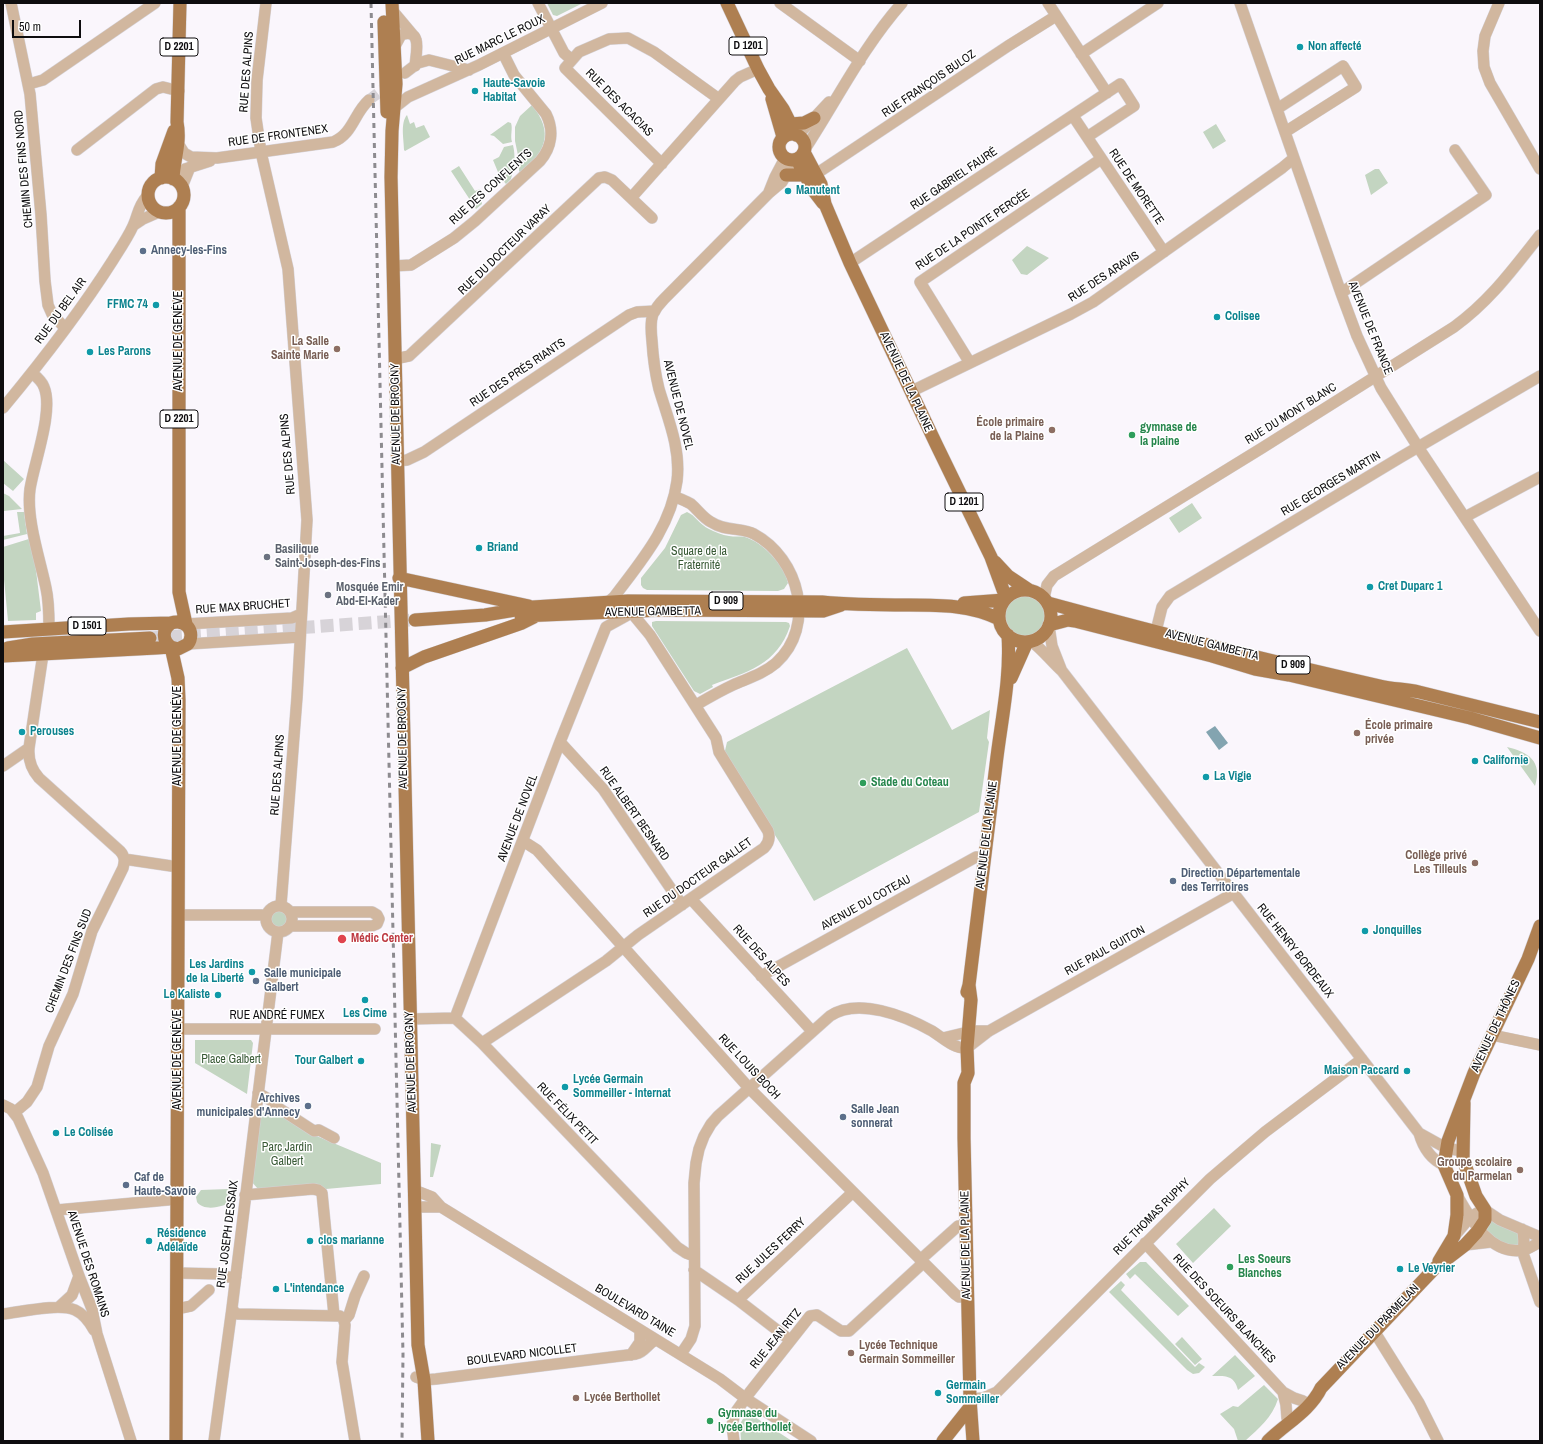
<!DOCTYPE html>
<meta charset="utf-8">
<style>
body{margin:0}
#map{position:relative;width:1543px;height:1444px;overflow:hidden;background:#faf6fc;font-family:"Archivo Narrow",sans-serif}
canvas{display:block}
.frame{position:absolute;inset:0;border:4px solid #0e0d0f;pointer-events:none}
.scale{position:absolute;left:12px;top:20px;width:69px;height:18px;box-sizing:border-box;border:2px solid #0e0d0f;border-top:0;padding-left:5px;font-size:12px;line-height:14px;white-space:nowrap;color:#0e0d0f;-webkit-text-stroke:3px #fff;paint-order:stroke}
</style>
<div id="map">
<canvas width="1543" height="1444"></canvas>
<div class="frame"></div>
<div class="scale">50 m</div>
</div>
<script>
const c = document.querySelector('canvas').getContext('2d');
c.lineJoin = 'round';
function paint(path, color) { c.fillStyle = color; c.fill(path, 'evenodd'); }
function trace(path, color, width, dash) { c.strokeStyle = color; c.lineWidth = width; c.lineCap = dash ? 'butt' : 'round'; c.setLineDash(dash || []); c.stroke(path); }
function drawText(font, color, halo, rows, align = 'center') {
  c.font = font + ' "Archivo Narrow",sans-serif'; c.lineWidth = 3; c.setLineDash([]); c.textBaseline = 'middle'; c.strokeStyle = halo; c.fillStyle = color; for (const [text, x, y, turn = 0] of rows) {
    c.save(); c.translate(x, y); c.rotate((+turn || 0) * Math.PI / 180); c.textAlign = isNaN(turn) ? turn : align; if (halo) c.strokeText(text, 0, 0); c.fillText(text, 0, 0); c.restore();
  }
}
const green = new Path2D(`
 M547,3H583L557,16L553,15Z
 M532,105C554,133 546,151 521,173L519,171V160L515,141V127L520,116Z
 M407,115L410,124L414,122L416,128L424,125L430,137L405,151L404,150C404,140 400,123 407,115Z
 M508,122L511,123C513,129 510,135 512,142L503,144L494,136L490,135Z
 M1216,124L1226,141L1213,149L1203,132Z
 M513,145C516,158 514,167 511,179L506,184L500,177L493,160L499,157L504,147Z
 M459,166L475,191L480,189L482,204L476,209L451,171Z
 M1375,169H1379L1388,183L1371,195L1365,175Z
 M1027,246L1049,258L1027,275L1021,274L1012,260Z
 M3,460L24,479L13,491L3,483Z
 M3,493L9,496L22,509L4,511Z
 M1192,503L1202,518L1179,533L1169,518Z
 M17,512H24L27,534L3,540V536L20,533Z
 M687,512C695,515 700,525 709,529C715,532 722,535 729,536C734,537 740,536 745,537C762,542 785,565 788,583L784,589L778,591L647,590L643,588L641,585V578L665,548L681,515Z
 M32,538L41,611L36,613V620L8,621L3,569V547Z
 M1005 616a20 20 0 1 1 40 0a20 20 0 1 1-40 0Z
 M656,621L786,622L789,623L790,626C777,665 747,672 712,685L713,687L700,694L694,691L652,626V622Z
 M907,648L952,730L990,710L987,738L989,742L979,812L814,901L780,843L724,755L727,742Z
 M1507,747C1528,752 1543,761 1535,786Z
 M270 919a9 9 0 1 1 18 0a9 9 0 1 1-18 0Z
 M195,1040H251L253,1043L247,1094L195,1063Z
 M272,1108L319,1137L381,1163V1184L326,1189L318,1185L258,1189L251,1181L260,1114Z
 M431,1143L441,1145L433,1177H430Z
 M228,1189L234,1194L233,1200C225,1207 204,1212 197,1202L196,1197L201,1190Z
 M1214,1208L1231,1226L1193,1263L1176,1244Z
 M1490,1219L1518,1233L1519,1246L1498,1243L1485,1230Z
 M1140,1262H1146L1189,1306L1178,1316L1135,1274L1130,1279L1126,1274Z
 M1121,1281L1125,1285L1121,1290L1195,1367L1199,1363L1205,1367L1199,1373L1193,1374L1187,1370L1109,1292Z
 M1182,1337L1202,1359L1195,1365L1175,1344Z
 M1235,1355L1255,1376L1238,1390C1234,1375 1226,1376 1212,1376Z
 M1264,1385L1278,1399C1272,1418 1259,1428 1245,1441H1238L1234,1429L1220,1414L1233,1406L1238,1407Z
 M747,1412L792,1441H741L740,1424Z`);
const water = new Path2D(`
 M1215,726L1228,743L1219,750L1206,732Z`);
const minorTunnel = new Path2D(`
 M369,100L391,83`);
const majorTunnel = new Path2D(`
 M150,638L411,620`);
const minor = new Path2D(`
 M11,3L30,94L41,215L45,281L48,305L52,314L65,328
 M266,3L257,80L256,118L261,152L288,269L307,520L297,697L281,905
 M538,3L564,53L572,60L565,68L662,164
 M780,3L860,61
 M1048,3L1107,93
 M1240,3L1341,293L1357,336L1381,388L1418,447L1540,631
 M1499,3L1485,36L1483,51L1484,67L1490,83L1540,169
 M392,10L413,35
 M395,46L401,35C423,27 416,54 415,66
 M1081,54L1158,3
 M572,60L579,52L609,39L628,38L654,52L719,99
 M405,73L418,63L429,60L469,70
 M29,84L43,80L155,3
 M1277,109L1343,66L1356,87L1285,132
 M389,112L408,97L479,65L602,3
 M798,135L829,102
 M1087,137L1164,252
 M179,145L184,153L191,157L217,158L333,142C353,134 354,113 369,100
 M805,149C837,100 863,47 902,3
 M77,150L156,89L163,87L179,91
 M816,174L1008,46L1056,16
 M174,179L185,169L210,161
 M182,187L190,167
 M769,192L775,177L785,158
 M631,198L735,81L740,77L758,69
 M134,225L143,219L159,212
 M850,263L1120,84L1134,106L1087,137L1073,116
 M393,266L411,265L454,238L475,221L540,161C552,147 554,130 546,114L514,75L503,53
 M1341,293L1486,195L1455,150
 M395,359L409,356L599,178L605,177L612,180L652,218
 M970,363L920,282L1101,159
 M32,373C37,377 42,381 44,387C54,411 34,463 30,489C26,519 40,559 46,588C49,601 49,615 49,628
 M912,391L1071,314L1093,302L1282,168L1294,158
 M3,408C42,361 80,312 113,260C120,249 128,237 133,226C139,213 137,208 147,196
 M397,461L407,460L424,452L629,315L637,312L655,311
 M674,496C680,499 686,501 691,504C698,510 703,518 711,522C726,532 742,527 754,534C799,558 817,626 776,663C763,674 749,678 733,685C720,691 708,698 696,705
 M1465,517L1540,477
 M1044,598L1047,585L1054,576L1262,448L1454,327C1490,301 1513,269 1540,235
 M608,602L614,597C641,561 671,527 677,481C681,449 668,419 659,389C655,373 653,357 652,341C651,332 650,322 653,314C656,308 660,303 664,299L769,193L782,182L795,160
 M186,624L292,618L301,614
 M1049,626L1052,646L1061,669
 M1156,631L1162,607L1170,596L1401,457L1540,376
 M1031,641C1043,650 1051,661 1062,671L1419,1133C1423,1147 1430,1159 1444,1165
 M188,644L300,637
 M560,742L603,789L682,905
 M3,766L29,748
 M523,841L537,850L749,1088L955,1294L959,1297H967
 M124,859L178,867
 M691,899L812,1031
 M266 919a13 13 0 1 1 26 0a13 13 0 1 1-26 0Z
 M178,915H262L266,916
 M290,926H372L377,924L379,919L377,915L372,912H291
 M761,976L976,857L985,858
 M455,1018L560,742L606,627L626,616L631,612L650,635L716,738L719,752L768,831C770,837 769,843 764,848L638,935L606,961L482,1043
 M410,1019L455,1018L482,1043L677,1247L686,1253L694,1256
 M178,1029H375
 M1492,1035L1540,1045
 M943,1038L972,1031H989
 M258,1093L272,1101L274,1105L314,1131L319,1130L334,1138
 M3,1105L11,1109L18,1118L43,1173L79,1276L92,1309L97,1334L131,1441
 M14,1113L27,1102L37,1087L49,1046L73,994L92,931L123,868C125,861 125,856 120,851L39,778C31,769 28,760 29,748L43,654
 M1419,1133L1446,1148L1462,1151
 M414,1190L432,1197L441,1207L720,1379L745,1398L811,1441
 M245,1195L313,1189L318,1190L322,1193L334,1315
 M1457,1195C1470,1218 1490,1256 1523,1250C1529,1249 1534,1245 1540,1242
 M415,1207H441
 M57,1210L178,1199
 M1522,1229C1526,1239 1522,1247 1524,1256L1540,1302
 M1454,1236C1465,1225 1469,1214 1485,1210L1500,1220L1540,1237
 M1145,1243L1283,1392L1294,1398L1303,1401
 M1465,1245L1491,1242
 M920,1260L958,1226H966
 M694,1270L738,1300L790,1340
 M177,1273L221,1274L227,1277H236
 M738,1300L853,1192
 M59,1307L72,1295L79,1276
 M232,1308L235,1313L238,1314L340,1316
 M177,1309L191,1306L209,1290
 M3,1314C21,1312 59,1303 75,1310C84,1314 89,1321 94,1330
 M344,1321L345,1325L342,1362L355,1441
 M344,1321L349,1315L355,1296L364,1276
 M1374,1331L1419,1403L1438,1441
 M681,1354L691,1339L695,1326L694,1183L696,1163L699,1149L704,1136L711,1124L718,1116L830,1016C858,997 905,1016 932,1031C943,1038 954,1049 967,1048L989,1031L1234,893
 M631,1355L640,1342V1330
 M416,1377L424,1380L436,1379L636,1354C645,1352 648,1343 656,1340
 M1283,1392L1286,1405L1287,1418
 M970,1399L983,1398L997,1392L1210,1179L1265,1132L1362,1059
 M214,1441L232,1308L278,932
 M734,1441L732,1425L735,1413L750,1392L810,1316L817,1315L841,1331H849L923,1263`);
const major = new Path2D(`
 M392,3L396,84L392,131L391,177L418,1345L424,1380L428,1441
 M727,3L758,69L769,89L783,109L796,135
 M384,22L387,112
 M772,99L783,137
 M791,124L804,123L814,118
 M779 147a13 13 0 1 1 26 0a13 13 0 1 1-26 0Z
 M804,152L821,184L825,204L850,263L937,446L991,557L1006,598
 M797,160L813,190L823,203
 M786,175H806
 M148 195a18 18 0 1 1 36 0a18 18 0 1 1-36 0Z
 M161,178L162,164L174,131
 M173,179C174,158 181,143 177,122L180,3
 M179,207V592L186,624
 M995,562L1008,576L1029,590
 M399,578L529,606
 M999 616a26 26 0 1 1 52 0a26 26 0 1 1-52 0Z
 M964,603L1004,600
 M1048,603C1158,633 1269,661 1380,686C1393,689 1406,689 1419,692C1460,702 1500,712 1540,722
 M521,616L662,610L823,611L841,605
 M415,620L485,615L533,607L628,601L822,602C851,605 880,605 909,605C940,605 971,605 999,619
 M1049,625L1068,620L1075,621L1212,656L1255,669L1289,675L1470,718L1540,738
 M3,632L129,624L171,623C186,618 196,632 188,644L178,649L171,647L156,648L3,656
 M171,647L178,678L179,700L176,1441
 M171,647C162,640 162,630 171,623
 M8,648L33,644L150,638
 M402,668L424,657L522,623L534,617
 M1011,678L1027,642
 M969,985L971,1000L967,1048L968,1073L964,1083V1138L970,1399L973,1441
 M967,992L969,985C978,912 987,838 996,765C1001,721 1011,679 1008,635
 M1439,1261L1454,1236L1457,1215V1195L1444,1165L1448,1141L1474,1073L1528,959L1540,926
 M943,1441L970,1407
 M1268,1441C1285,1424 1310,1411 1321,1388L1435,1268L1465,1245L1477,1232L1485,1220V1210L1476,1196L1463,1159L1464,1103`);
const rail = new Path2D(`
 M371,3L403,1354L402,1441`);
const markers = [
 [1300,47,4,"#0f9aa8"],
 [475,91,4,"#0f9aa8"],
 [788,191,4,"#0f9aa8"],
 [143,251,4,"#5c6f8a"],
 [156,305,4,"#0f9aa8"],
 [1217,317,4,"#0f9aa8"],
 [337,349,4,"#8d6e63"],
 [90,352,4,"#0f9aa8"],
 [1052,430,4,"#8d6e63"],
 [1132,435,4,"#2e9e5b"],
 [479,548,4,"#0f9aa8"],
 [267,557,4,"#6b7280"],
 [1370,587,4,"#0f9aa8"],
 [328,595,4,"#6b7280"],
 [22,732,4,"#0f9aa8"],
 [1357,733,4,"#8d6e63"],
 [1475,761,4,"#0f9aa8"],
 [1206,777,4,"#0f9aa8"],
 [863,783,4,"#2e9e5b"],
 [1475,863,4,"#8d6e63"],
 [1173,881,4,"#5c6f8a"],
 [1365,931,4,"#0f9aa8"],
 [342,939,5,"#e0444e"],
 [252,972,4,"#0f9aa8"],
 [256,981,4,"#5c6f8a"],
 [218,995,4,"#0f9aa8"],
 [365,1000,4,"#0f9aa8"],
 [361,1061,4,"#0f9aa8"],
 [1407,1071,4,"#0f9aa8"],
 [565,1087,4,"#0f9aa8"],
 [308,1106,4,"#5c6f8a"],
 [843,1117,4,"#5c6f8a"],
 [56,1133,4,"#0f9aa8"],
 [1520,1170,4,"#8d6e63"],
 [126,1185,4,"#5c6f8a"],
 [149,1241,4,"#0f9aa8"],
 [310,1241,4,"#0f9aa8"],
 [1230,1267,4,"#2e9e5b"],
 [1400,1269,4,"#0f9aa8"],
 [276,1289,4,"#0f9aa8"],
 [851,1353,4,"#8d6e63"],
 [938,1393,4,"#0f9aa8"],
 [576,1398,4,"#8d6e63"],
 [710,1421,4,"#2e9e5b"]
];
const shields = [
 [748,46,38],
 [179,47,38],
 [179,419,38],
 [964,502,38],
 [726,601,34],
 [87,626,38],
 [1293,665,34]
];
const shieldNames = [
 ["D 1201",748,46],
 ["D 2201",179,47],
 ["D 2201",179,419],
 ["D 1201",964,502],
 ["D 909",726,601],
 ["D 1501",87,626],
 ["D 909",1293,665]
];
const streetNames = [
 ["RUE MARC LE ROUX",500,40,-26],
 ["RUE DES ALPINS",247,72,-86],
 ["RUE FRANÇOIS BULOZ",929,84,-34],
 ["RUE DES ACACIAS",619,103,45],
 ["RUE DE FRONTENEX",278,136,-8],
 ["CHEMIN DES FINS NORD",24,169,-95],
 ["RUE GABRIEL FAURÉ",954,179,-34],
 ["RUE DES CONFLENTS",491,187,-42],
 ["RUE DE MORETTE",1136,187,56],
 ["RUE DE LA POINTE PERCÉE",973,230,-34],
 ["RUE DU DOCTEUR VARAY",505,250,-44],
 ["RUE DES ARAVIS",1104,277,-33],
 ["RUE DU BEL AIR",61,311,-54],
 ["AVENUE DE FRANCE",1370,328,68],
 ["AVENUE DE GENÈVE",179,341,-90],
 ["RUE DES PRÉS RIANTS",518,373,-34],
 ["AVENUE DE LA PLAINE",906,382,65],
 ["AVENUE DE NOVEL",678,405,76],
 ["AVENUE DE BROGNY",396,414,-91],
 ["RUE DU MONT BLANC",1291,414,-32],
 ["RUE DES ALPINS",288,454,-95],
 ["RUE GEORGES MARTIN",1331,484,-31],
 ["RUE MAX BRUCHET",243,607,-4],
 ["AVENUE GAMBETTA",653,612,-1],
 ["AVENUE GAMBETTA",1212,645,14],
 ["AVENUE DE GENÈVE",178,736,-90],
 ["AVENUE DE BROGNY",403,738,-91],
 ["RUE DES ALPINS",278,775,-86],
 ["RUE ALBERT BESNARD",634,814,55],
 ["AVENUE DE NOVEL",518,818,-69],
 ["AVENUE DE LA PLAINE",987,835,-83],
 ["RUE DU DOCTEUR GALLET",698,878,-35],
 ["AVENUE DU COTEAU",866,903,-29],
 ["RUE PAUL GUITON",1105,951,-29],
 ["RUE HENRY BORDEAUX",1295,951,52],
 ["RUE DES ALPES",761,956,48],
 ["CHEMIN DES FINS SUD",69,961,-69],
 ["RUE ANDRÉ FUMEX",277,1016],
 ["AVENUE DE THÔNES",1496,1026,-65],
 ["AVENUE DE GENÈVE",178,1060,-90],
 ["AVENUE DE BROGNY",411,1062,-92],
 ["RUE LOUIS BOCH",749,1067,47],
 ["RUE FÉLIX PETIT",567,1114,46],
 ["RUE THOMAS RUPHY",1152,1217,-45],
 ["RUE JOSEPH DESSAIX",228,1234,-83],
 ["AVENUE DE LA PLAINE",966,1245,-91],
 ["RUE JULES FERRY",771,1251,-43],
 ["AVENUE DES ROMAINS",88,1264,72],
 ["RUE DES SOEURS BLANCHES",1224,1309,47],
 ["BOULEVARD TAINE",635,1311,31],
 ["AVENUE DU PARMELAN",1378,1327,-46],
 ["RUE JEAN RITZ",776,1339,-51],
 ["BOULEVARD NICOLLET",522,1355,-7]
];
const cultureNames = [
 ["Non affecté",1308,47],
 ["Haute-Savoie",483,84],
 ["Habitat",483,98],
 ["Manutent",796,191],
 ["FFMC 74",148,305,"right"],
 ["Colisee",1225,317],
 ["Les Parons",98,352],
 ["Briand",487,548],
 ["Cret Duparc 1",1378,587],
 ["Perouses",30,732],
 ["Californie",1483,761],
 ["La Vigie",1214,777],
 ["Jonquilles",1373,931],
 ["Les Jardins",244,965,"right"],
 ["de la Liberté",244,979,"right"],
 ["Le Kaliste",210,995,"right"],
 ["Les Cime",365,1014,"center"],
 ["Tour Galbert",353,1061,"right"],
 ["Maison Paccard",1399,1071,"right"],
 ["Lycée Germain",573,1080],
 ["Sommeiller - Internat",573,1094],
 ["Le Colisée",64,1133],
 ["Résidence",157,1234],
 ["Adélaïde",157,1248],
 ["clos marianne",318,1241],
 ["Le Veyrier",1408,1269],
 ["L'intendance",284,1289],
 ["Germain",946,1386],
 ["Sommeiller",946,1400]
];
const serviceNames = [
 ["Annecy-les-Fins",151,251],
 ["Direction Départementale",1181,874],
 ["des Territoires",1181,888],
 ["Salle municipale",264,974],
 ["Galbert",264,988],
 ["Archives",300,1099,"right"],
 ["municipales d'Annecy",300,1113,"right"],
 ["Salle Jean",851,1110],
 ["sonnerat",851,1124],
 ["Caf de",134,1178],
 ["Haute-Savoie",134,1192]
];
const educationNames = [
 ["La Salle",329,342],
 ["Sainte Marie",329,356],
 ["École primaire",1044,423],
 ["de la Plaine",1044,437],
 ["École primaire",1365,726,"left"],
 ["privée",1365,740,"left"],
 ["Collège privé",1467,856],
 ["Les Tilleuls",1467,870],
 ["Groupe scolaire",1512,1163],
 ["du Parmelan",1512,1177],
 ["Lycée Technique",859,1346,"left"],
 ["Germain Sommeiller",859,1360,"left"],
 ["Lycée Berthollet",584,1398,"left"]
];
const leisureNames = [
 ["gymnase de",1140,428],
 ["la plaine",1140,442],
 ["Stade du Coteau",871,783],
 ["Les Soeurs",1238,1260],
 ["Blanches",1238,1274],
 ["Gymnase du",718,1414],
 ["lycée Berthollet",718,1428]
];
const worshipNames = [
 ["Basilique",275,550],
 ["Saint-Joseph-des-Fins",275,564],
 ["Mosquée Emir",336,588],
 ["Abd-El-Kader",336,602]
];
const parkNames = [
 ["Square de la",699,552],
 ["Fraternité",699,566],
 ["Place Galbert",231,1060],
 ["Parc Jardin",287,1148],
 ["Galbert",287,1162]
];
const healthNames = [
 ["Médic Center",351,939]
];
paint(green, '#c3d5c1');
paint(water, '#83a4b0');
trace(minorTunnel, '#d7d3d8', 11, [11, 5.5]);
trace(majorTunnel, '#d7d3d8', 13, [13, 6]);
trace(minor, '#d4d1d6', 12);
trace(major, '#d4d1d6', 14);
trace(minor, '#d1b79f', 11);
trace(major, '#ae7f51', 13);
trace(rail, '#8d8b8f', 3, [5, 5]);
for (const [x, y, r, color] of markers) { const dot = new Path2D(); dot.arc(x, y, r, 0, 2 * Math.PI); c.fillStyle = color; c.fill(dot); trace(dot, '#fff', 1.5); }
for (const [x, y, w] of shields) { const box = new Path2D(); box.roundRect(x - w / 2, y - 9, w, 18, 3); c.fillStyle = '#fff'; c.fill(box); trace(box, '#0e0d0f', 1); }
drawText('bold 11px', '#0e0d0f', null, shieldNames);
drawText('12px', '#0e0d0f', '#fff', streetNames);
drawText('bold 12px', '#0d838f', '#fff', cultureNames, 'left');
drawText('bold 12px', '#4e5e75', '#fff', serviceNames, 'left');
drawText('bold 12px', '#785e54', '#fff', educationNames, 'right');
drawText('bold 12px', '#27864d', '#fff', leisureNames, 'left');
drawText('bold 12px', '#5b616d', '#fff', worshipNames, 'left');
drawText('12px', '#385935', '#fff', parkNames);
drawText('bold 12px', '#be3a42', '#fff', healthNames, 'left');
</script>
